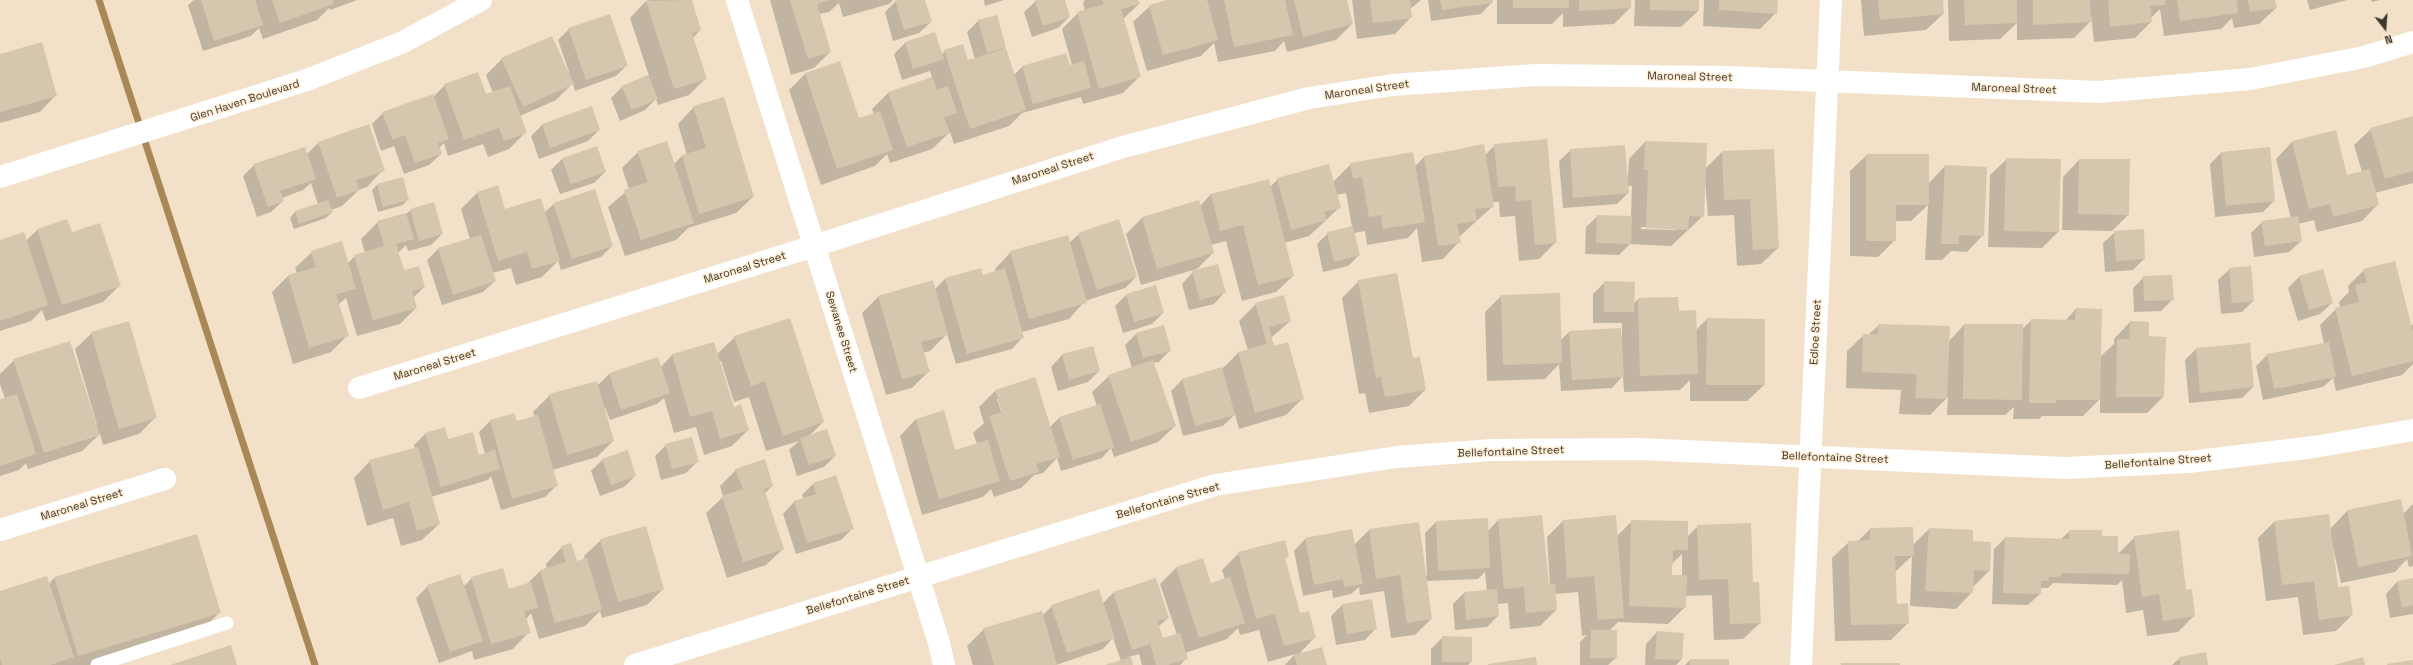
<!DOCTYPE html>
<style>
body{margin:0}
#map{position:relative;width:2413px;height:665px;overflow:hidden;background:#f2e1c8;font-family:"Space Grotesk",sans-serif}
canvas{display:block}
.north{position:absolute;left:2365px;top:8px;width:40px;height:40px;-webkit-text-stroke:3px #ffeed5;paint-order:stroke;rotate:163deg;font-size:11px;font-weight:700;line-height:16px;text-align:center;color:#3e372e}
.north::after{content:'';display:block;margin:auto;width:14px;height:18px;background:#3e372e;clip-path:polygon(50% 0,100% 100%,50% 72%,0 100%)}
</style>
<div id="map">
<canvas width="2413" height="665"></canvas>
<div class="north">N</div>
</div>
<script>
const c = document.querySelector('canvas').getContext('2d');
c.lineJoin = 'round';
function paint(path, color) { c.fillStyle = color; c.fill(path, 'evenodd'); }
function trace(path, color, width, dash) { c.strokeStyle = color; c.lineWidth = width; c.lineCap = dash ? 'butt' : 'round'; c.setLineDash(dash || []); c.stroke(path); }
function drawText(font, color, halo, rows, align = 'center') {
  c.font = font + ' "Space Grotesk",sans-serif'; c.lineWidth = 3; c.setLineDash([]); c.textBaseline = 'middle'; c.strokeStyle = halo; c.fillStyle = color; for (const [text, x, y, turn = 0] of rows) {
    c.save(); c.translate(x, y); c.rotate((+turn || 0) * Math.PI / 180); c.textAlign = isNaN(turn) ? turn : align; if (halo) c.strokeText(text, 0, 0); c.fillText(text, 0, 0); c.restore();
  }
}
const shadow = new Path2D(`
 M194,0H357L330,10L329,8L317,20L263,39L259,28L251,36L203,51L188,5Z
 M651,0H691L700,30L693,38L706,78L689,95L658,105L656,99L645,110L620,121L611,98L622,87L649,76L630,18L646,1Z
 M770,0H893L889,4L843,17L839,3L829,12L819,14L830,52L814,68L791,75Z
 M924,0L931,22L919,33L893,41L885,12L896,1Z
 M984,0H1004L985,6Z
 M1037,0H1064L1069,17L1058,28L1032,37L1024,12Z
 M1085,0H1137L1139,4L1123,19L1140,76L1123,93L1083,104L1081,97L1022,113L1009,126L954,144L950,132L932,149L890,163L887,154L875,166L821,185L789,90L805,74L839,63L858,119L874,114L872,109L889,92L932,78L930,71L902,80L894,54L905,43L941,55L945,51L968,62L975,59L967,32L978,21L996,16L1005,47L1002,50L1014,75L1023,66H1069L1072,65L1062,29L1078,13L1085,11L1083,3Z
 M1171,0H1346L1352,24L1336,40L1287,52L1284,41L1275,51L1218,62L1214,43L1201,56L1147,71L1133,22L1150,6Z
 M1352,0H1421L1410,9L1411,17L1395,34L1357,39Z
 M1428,0H1492V2L1481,14L1431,21Z
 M1497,0H1630V8L1614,24L1563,27V13L1552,24H1497Z
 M1635,0H1698V11L1681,27L1634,26Z
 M1704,0H1777L1776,13L1760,29L1703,26Z
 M1861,0H1942L1943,14L1926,30L1864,36Z
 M1948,0H2274L2276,8L2259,24L2234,28L2232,18L2221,29L2164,36L2160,9L2151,18V22L2135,38L2094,42L2091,15L2090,22L2074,38L2017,40V23L2000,39L1949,41Z
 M2307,0H2347L2310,10Z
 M2371,0H2380L2372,2Z
 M569,29L627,65L616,76L575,91L573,83L556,100L520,116L526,132L509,149L488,157L483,144L448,156L444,143L439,148L441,154L429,165L404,174L394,146L381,151L372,124L383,113L433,97L445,85L486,95L493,93L486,75L502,59L569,72L558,40Z
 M0,55L56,95L40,112L0,123Z
 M694,107L753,197L736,213L688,228L676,240L625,256L608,207L629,189L622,168L638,152L673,165L682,156L687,155L678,124Z
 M591,108L599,130L588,141L539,159L531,136L542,125Z
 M2413,117V183L2375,193L2378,204L2362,221L2317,232L2314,220L2298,224L2301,241L2289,252L2254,257L2251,233L2262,222L2291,218L2276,159L2292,142L2335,131L2347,176L2362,172L2354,145L2371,129Z
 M1546,140L1556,242L1539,259L1519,261L1515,216L1500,217L1499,202H1492L1493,206L1459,237V242L1443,259L1422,262L1417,228L1408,238L1367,245L1365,231L1354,233L1359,255L1348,266L1323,272L1317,244L1328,233L1352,227L1346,193L1336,195L1340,207L1309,236L1284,243L1293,276L1276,292L1242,301L1226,241L1211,245L1213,253L1197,269L1141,285L1126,234L1143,217L1200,206L1211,194L1270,187L1278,179L1333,182L1351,164L1414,167L1424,157L1485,155L1495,145Z
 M319,142L383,170L367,187L359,190L342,206L331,210L332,212L326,218L294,229L290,218L295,212L318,204L311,183L303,190L282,198L283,201L271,212L257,217L243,176L254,165L306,155Z
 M1645,142L1705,169L1722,152L1773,150L1778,248L1761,264L1737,266L1734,215L1708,216L1705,180L1703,216L1671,246L1630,244L1619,255L1585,254L1586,227L1598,216L1631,217L1632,186H1627L1628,193L1617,204L1563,208L1559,161L1571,150L1628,177L1629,159ZM1641,227L1678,228L1677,230L1641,229Z
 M2221,153L2274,201L2263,212L2215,217L2210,164Z
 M1867,155L1928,184L1945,166L1985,168L1983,235L1967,252L1951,251L1942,260H1925L1928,205L1911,221H1895V240L1878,257L1850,256V171Z
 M562,159L605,172L594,183L560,194L551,170Z
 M2007,159L2058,232L2042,248L1988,247L1990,175Z
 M2079,160L2128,215L2112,231L2062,230L2063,177Z
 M377,185L408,199L403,205L378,212L372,190Z
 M477,193L504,210L544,213L554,204L612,246L601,257L561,270L558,261L542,277L516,285L511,268L492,273L495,281L483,292L442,305L427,260L438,249L470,239L461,209Z
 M411,210L442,234L431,245L408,251L406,245L398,253L403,272L424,287L413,298L416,308L400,324L357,336L346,298L338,305L347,336L331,352L293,364L272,292L288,276L297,274L295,268L312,252L348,263L355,256L365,253L361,239L378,222L405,215Z
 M67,220L71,233L120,285L103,302L46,321L42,310L31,321L0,331V241H26L37,230Z
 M2115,232L2144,259L2133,270L2105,272L2103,243Z
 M1079,234L1136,277L1125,288L1085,301L1069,319L1022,332L1023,337L1012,349L956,364L947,334L930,351L923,353L928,372L912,388L886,395L862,313L879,296L934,290L946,278L982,276L996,272L995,269L1011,252L1069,243Z
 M2230,269L2253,301L2242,312L2221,314L2218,280Z
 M2364,270L2411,326L2413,324V364L2402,375L2336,391L2333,378L2323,387L2263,400L2256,366L2267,355L2324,344L2320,325L2336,309L2340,308L2339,302L2349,292L2348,286Z
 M2322,271L2332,303L2320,314L2298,321L2288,288L2299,277Z
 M1193,272L1225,292L1214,304L1189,310L1182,284Z
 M2144,277L2173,299L2161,311L2134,312L2133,288Z
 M1359,281L1412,359L1425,390L1409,406L1369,413L1365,393L1359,394L1342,298Z
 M1605,282L1633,304L1638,299L1677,298L1678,312L1695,331L1707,319L1764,385L1747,401H1690V380L1680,390L1624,392L1623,376L1612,388L1561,391L1559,364L1545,379L1487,381L1485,312L1501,296L1560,341L1569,332L1622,340V323H1593V294Z
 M1126,295L1163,313L1152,324L1123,333L1115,306Z
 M1256,304L1290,321L1271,338L1274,347L1302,399L1286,415L1239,429L1235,414L1223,426L1183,436L1171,391L1182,380L1223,368L1239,352L1248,350L1239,321Z
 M2076,309L2100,357L2114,344V339L2130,322L2148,337L2163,397L2147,413H2100V399L2083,416H2042L2039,419H2013L2014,407L2005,415H1947L1948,397L1930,415L1899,414L1901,390L1846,388L1847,351L1864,335H1868L1879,325L1949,341L1964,325L2022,329L2032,320L2065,321Z
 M92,333L156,417L139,434L103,445L100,434L82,451L28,469L26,463L19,470L0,476V400L5,399L0,384V374L14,360L97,425L75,349Z
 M1136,334L1170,350L1159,362L1153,363L1175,426L1158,442L1114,457L1111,448L1102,458L1061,471L1057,458L1043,473L1034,475L1021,488L994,497L991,489L983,497L922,515L900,436L916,419L954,451L977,444L973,433L984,423L979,407L995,391L1050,427L1059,418L1097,406L1092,392L1109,376L1132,368L1125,345ZM997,399H999L1005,417H1003Z
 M735,337L823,422L809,436L835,456L824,467L797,476L789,450L799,441L766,451L749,397L734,402L721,361H719L733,408L748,430L732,446L704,455L696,427L674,433L664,398L657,404L610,420L605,407L604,408L613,441L597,457L552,470L556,486L545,497L501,510L491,476L488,480L431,497L439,524L422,540L401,546L393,518L367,526L354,478L370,461L415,449L414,445L425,434L444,428L448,440L479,456L485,454L479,432L490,421L516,422L535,417L533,412L550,395L597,386L609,374L660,368L672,355L717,354Z
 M1093,347L1099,371L1088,382L1058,391L1051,367L1062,355Z
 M2196,349L2253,387L2242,398L2189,403L2185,360Z
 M666,445L698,461L686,473L661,480L655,456Z
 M627,451L635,476L624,487L600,496L591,471L602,460Z
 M736,470L772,486L765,493L783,549L766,565L727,578L706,513L723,497L720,486Z
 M813,484L853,528L841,540L796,554L783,514L794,502L804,499L802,495Z
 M2400,500L2403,514L2413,504V566L2409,567L2407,559L2395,572L2341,583L2330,534L2337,588L2352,615L2336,631L2303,635L2298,597L2266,601L2258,538L2274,522L2328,515L2330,529L2347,511Z
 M1498,520L1548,585H1550L1547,537L1563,521L1617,536L1632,521L1687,537L1698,526L1752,583H1758L1760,623L1743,639L1714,640L1712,595L1685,596V607L1668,624L1618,622L1609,631L1616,658L1608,665H1580V642L1587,635L1582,636L1578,592L1555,594L1556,610L1540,626L1510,629L1508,603L1497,604L1498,616L1487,627L1455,630L1453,604L1464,593L1487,591L1485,572L1478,579L1426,581L1431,619L1415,635L1391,638L1384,591L1360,595L1359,587L1351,594L1333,598L1332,590L1303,596L1294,551L1305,539L1354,545L1369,530L1427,576L1425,533L1436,522L1488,531ZM1682,554V576H1671L1672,564Z
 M1912,528L1913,545L1929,529L1972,542L1989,571L1973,587L1972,592L1956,609L1910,606L1912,556L1895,572L1896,605L1908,623L1891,640L1835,641L1832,558L1849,542L1858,541L1870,529Z
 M2070,531L2101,537L2117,555L2135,537L2185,591L2194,616L2178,632L2147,636L2143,610L2126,613L2122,580L2117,585L2053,583L2048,588H2041L2040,594L2028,605L1992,604L1994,549L2005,538L2061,539Z
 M601,540L663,589L647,605L602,618L600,611L585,626L539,639L531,613L526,619L529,632L513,649L474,660L472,651L439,663L416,598L428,586L463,587L472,578L508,590L526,585L540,571L547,569L546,564L562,547L576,562L585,559L584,556Z
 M1239,553L1288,556L1285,559L1300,615L1315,637L1298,655L1326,665H1285L1295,654L1268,662L1259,630L1240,635L1238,628L1227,639L1185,653L1187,658L1180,665H1142L1139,654L1129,657L1132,665H1108L1121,661L1113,638L1103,649L1056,665H973L967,646L984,629L1042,616L1052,606L1103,603L1114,592L1168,618L1158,627L1162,639L1177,635L1160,584L1176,568L1211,585L1225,580L1222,570Z
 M54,578L220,612L199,633L94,665H0V593L49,584Z
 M2413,579V614L2390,618L2386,594L2397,582Z
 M1342,605L1376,628L1365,640L1336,645L1331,616Z
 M1657,632L1681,660L1676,665H1645L1646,644Z
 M1443,637L1471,662L1468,665H1431V649Z
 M2180,658L2207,665H2172Z
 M1690,660L1728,665H1685Z`);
const stream = new Path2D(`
 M99,0L315,665`);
const building = new Path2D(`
 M201,0H255L263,25L214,41Z
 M272,0H333L334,4L280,23Z
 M692,0L701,30L692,33L707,79L674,89L646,1Z
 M790,0H830L817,4L831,52L808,59Z
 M895,0H925L932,22L904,30Z
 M1035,0H1065L1070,17L1043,26Z
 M1102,0H1138L1140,4L1121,9L1141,77L1099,89L1077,12L1104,4Z
 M1167,0H1207L1218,40L1163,55L1149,5Z
 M1224,0H1285L1293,35L1234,47Z
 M1294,0H1347L1353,24L1303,37Z
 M1370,0H1410L1412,18L1373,23Z
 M1440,0H1493V3L1442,10Z
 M1513,0H1569V8H1513Z
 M1579,0H1631V8L1579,11Z
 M1650,0H1699V11L1650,10Z
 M1719,0H1778L1777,14L1719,10Z
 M1878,0H1943L1944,14L1880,20Z
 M1964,0H2017V23L1965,25Z
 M2033,0H2090L2091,22L2033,25Z
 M2108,0H2165V5L2150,6L2152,22L2110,27Z
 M2177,0H2237L2238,13L2180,21Z
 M2248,0H2275L2277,8L2250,12Z
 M610,14L628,66L586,80L568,28Z
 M997,15L1006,47L987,53L978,20Z
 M935,32L944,59L913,69L905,42Z
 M552,36L574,84L523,107L501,58Z
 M42,42L57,96L0,112V54Z
 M963,44L968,60L1006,48L1026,110L970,129L944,50Z
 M1066,53L1070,65L1084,61L1091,88L1033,104L1022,66Z
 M840,61L859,118L880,111L893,150L837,169L805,73Z
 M478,72L486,94L510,86L527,133L504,141L499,128L464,140L444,84Z
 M648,75L658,99L632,110L621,86Z
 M932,77L937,90L948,86L957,113L944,117L950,133L907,147L888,92Z
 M433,94L449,139L438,143L442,154L415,163L405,135L393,140L382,112Z
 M724,97L754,197L699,214L682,155L706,148L693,106Z
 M592,106L600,130L550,148L542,124Z
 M2413,116V171L2385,179L2370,128Z
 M369,124L385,171L356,180L359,190L337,198L318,142Z
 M2336,130L2347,175L2370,169L2379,205L2333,217L2330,204L2309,209L2292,141Z
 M1547,139L1557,243L1535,245L1531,200L1516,201L1515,186L1498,187L1494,144Z
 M667,141L694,223L641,240L624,190L648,182L637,151Z
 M1645,141L1707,143L1704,217L1689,216L1688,230L1646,228L1648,170H1644Z
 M1484,144L1494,207L1475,209L1477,221L1457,224L1461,243L1438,246L1424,156Z
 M1625,145L1629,193L1573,198L1570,149Z
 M597,146L606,172L571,184L562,158Z
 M305,147L316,179L280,191L284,201L268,207L253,164Z
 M2270,147L2275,201L2226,206L2221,152Z
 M1774,149L1779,248L1753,250L1750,199L1724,200L1722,151Z
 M1413,152L1425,222L1383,229L1381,215L1369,217L1362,177L1353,179L1350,163Z
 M1866,154H1929V205H1896V241H1866Z
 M2006,158L2061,159L2059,232L2004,231Z
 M2079,159H2130L2129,215L2078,214Z
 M1329,164L1341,208L1324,212L1327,220L1291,230L1277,178Z
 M1945,165L1987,167L1984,236L1959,235V244H1941Z
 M403,177L409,200L383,207L377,184Z
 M1269,179L1294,276L1258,285L1243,225L1220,231L1211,194Z
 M498,185L505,209L541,198L560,261L532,269L527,252L498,261L477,192Z
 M595,189L613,246L572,259L553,203Z
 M328,200L333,212L299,224L295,211Z
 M1199,200L1214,253L1157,269L1142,217Z
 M434,202L443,234L419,241L410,209Z
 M406,213L414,239L396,244L404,270L419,266L425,287L412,291L417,308L373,320L354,255L384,246L377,221Z
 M1597,215L1632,216L1631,244L1596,243Z
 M2298,216L2302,241L2265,246L2261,221Z
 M67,219L72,232L100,223L121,286L62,305L37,229Z
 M1119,219L1137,277L1097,290L1078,233Z
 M1353,226L1360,255L1334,262L1327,232Z
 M2144,229L2145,259L2116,261L2114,231Z
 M24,232L48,305L0,321V240Z
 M481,235L496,281L453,295L438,248Z
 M1068,235L1087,303L1029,319L1010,251Z
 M342,241L356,289L336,294L349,336L309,348L288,275L316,267L311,251Z
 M2395,261L2413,332V361L2352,376L2335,308L2359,302L2355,285L2367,282L2363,269Z
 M1218,264L1226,293L1200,300L1192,271Z
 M2251,266L2254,301L2232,303L2229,268Z
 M981,268L983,275L1005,268L1024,338L967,354L945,278Z
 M2323,269L2333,303L2309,310L2299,276Z
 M1397,273L1413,358L1420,357L1426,390L1385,397L1381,377L1376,378L1358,280Z
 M2172,275L2174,300L2144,301L2143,276Z
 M933,280L948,335L921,342L930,372L902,379L878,296Z
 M1604,281L1635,282L1634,312H1604Z
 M1156,285L1164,313L1134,322L1126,294Z
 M1560,293L1562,363L1503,365L1501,295Z
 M1284,295L1291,321L1269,327L1274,346L1288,342L1304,399L1255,413L1238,352L1267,344L1255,303Z
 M1678,297L1679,311L1696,310L1698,374L1640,376L1638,298Z
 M2076,308L2102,309L2100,400H2056V403H2029L2031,319L2075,320Z
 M790,318L824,422L783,436L765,381L751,386L734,336Z
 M1707,318L1765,319V385H1706Z
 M129,321L157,418L119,429L91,332Z
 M2130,321L2149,322V336L2166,337L2164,397H2116L2117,339H2129Z
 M1878,324L1950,326L1947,399L1915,398L1917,374L1862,372L1863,334H1878Z
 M1964,324H2023L2022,400L1963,399Z
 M1164,325L1171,351L1143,358L1136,333Z
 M1621,328L1624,377L1572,380L1569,331Z
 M70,341L100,435L44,453L13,359Z
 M714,342L734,407L741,404L749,430L720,439L712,411L690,417L672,354Z
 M2329,342L2336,377L2274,389L2267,354Z
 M2250,343L2254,387L2200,393L2196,348Z
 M1093,346L1100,371L1069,380L1062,354Z
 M658,357L670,393L621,410L609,373Z
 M1153,360L1176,426L1131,442L1108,375Z
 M1222,367L1235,415L1195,426L1182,379Z
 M1035,377L1060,457L1036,464L1039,472L1010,481L989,416L1002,412L995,390Z
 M597,381L614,441L567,455L549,394Z
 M17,394L36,454L0,466V399Z
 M1100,404L1114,447L1073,460L1059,417Z
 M944,410L955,450L988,440L1000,481L939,499L916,419Z
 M514,413L517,421L538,415L558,486L512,499L490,420Z
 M445,427L448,439L473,432L479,455L495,450L500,469L441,487L425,433Z
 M827,429L836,456L809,465L800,438Z
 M692,437L699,462L672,469L665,444Z
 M418,447L440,524L417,531L409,502L383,510L369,460Z
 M628,450L636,476L611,485L602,459Z
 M765,459L773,486L764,489L784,549L743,562L722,496L743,489L735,469Z
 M836,475L854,529L807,543L794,501L816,494L813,483Z
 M2401,499L2412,556L2358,567L2347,510Z
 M2329,514L2338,587L2349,586L2353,615L2319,620L2314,581L2282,585L2274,521Z
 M1542,515L1549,584H1555L1557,610L1526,613L1524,587L1504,589L1498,519Z
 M1616,515L1624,618L1598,620L1594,576L1567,578L1563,520Z
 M1488,518L1490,568L1438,571L1436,521Z
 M1631,520L1688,521V550H1673L1672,575H1687L1686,608L1629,606Z
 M1419,522L1432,619L1407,623L1400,575L1376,579L1369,529Z
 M1751,523L1753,582H1759L1761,623L1730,624L1728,579L1699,580L1697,525Z
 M646,526L664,589L618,602L600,539Z
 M1913,527L1914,556H1895L1897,604L1908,603L1909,624L1851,625L1848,541L1870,540V528Z
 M1929,528L1973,530V541L1991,542L1990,571L1974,570L1973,593L1925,591Z
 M1352,529L1363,584L1344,587L1343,579L1314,585L1305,538Z
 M2069,530H2102V536H2118V554H2130L2129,574L2061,573V577H2049V581H2041V594L2003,593L2005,537L2069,539Z
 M2179,530L2186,590L2192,589L2195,616L2163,621L2159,594L2142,597L2134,536Z
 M197,534L221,613L78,656L54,577Z
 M1285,540L1289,556L1285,558L1300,613L1309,611L1316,638L1284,646L1275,614L1256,619L1238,552Z
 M571,543L577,561L587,558L602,610L555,623L540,570L566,562L561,546Z
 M1203,558L1211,583L1230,577L1245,623L1199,638L1176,567Z
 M503,568L509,589L531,582L538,608L524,611L531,633L491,644L471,577Z
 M460,574L483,641L450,652L427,585Z
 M47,576L74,657L50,665H2L0,658V591Z
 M1156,578L1169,618L1157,621L1163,638L1180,633L1188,659L1168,665H1156L1150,644L1132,650L1113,592Z
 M2413,578V605L2402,608L2397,581Z
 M1099,589L1115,638L1067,653L1051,605Z
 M1497,589L1499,616L1466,620L1464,592Z
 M1372,599L1377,629L1347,634L1342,604Z
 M1042,611L1057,665H994L983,628Z
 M1591,630H1617V658H1590Z
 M1657,631L1684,633L1682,660L1655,659Z
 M1442,636L1472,637V662H1442Z
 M231,645L237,665H170Z
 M1322,647L1327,665H1297L1294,655Z
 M2206,652L2208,665H2180L2179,657Z
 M1131,657L1133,665H1105Z
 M1536,657L1537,665H1488V664Z
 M2363,657L2365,665H2334Z
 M1690,659H1729V665H1690Z
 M2413,660V665H2387V664Z
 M1841,663H1900V665H1841Z`);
const service = new Path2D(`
 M97,665L227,623`);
const minor = new Path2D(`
 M737,0L939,643L944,665
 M0,177L307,80L403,42L481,0
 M359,388L814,246L1123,147L1309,98L1392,85L1536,75L1726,77L2099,92L2250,79L2364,57L2413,42
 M0,530L165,479
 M635,665L1215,485L1397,457L1492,450L1639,449L2066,468L2189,462L2314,447L2413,430
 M1801,665L1831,0`);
const streetNames = [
 ["Maroneal Street",1690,77,1],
 ["Maroneal Street",2014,89,2],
 ["Maroneal Street",1367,90,-8],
 ["Glen Haven Boulevard",245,101,-18],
 ["Maroneal Street",1053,169,-18],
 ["Maroneal Street",745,268,-17],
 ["Sewanee Street",841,332,73],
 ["Edloe Street",1816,332,-87],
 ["Maroneal Street",435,365,-17],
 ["Bellefontaine Street",1511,452,-2],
 ["Bellefontaine Street",1835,458,2],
 ["Bellefontaine Street",2158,462,-4],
 ["Bellefontaine Street",1168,501,-16],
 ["Maroneal Street",82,505,-17],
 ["Bellefontaine Street",858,596,-17]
];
paint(shadow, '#0003');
trace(stream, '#a88856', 7);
paint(building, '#d6c6ae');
trace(service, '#fff', 13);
trace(minor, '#fff', 22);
drawText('11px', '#3e372e', '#ffeed5', streetNames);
</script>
